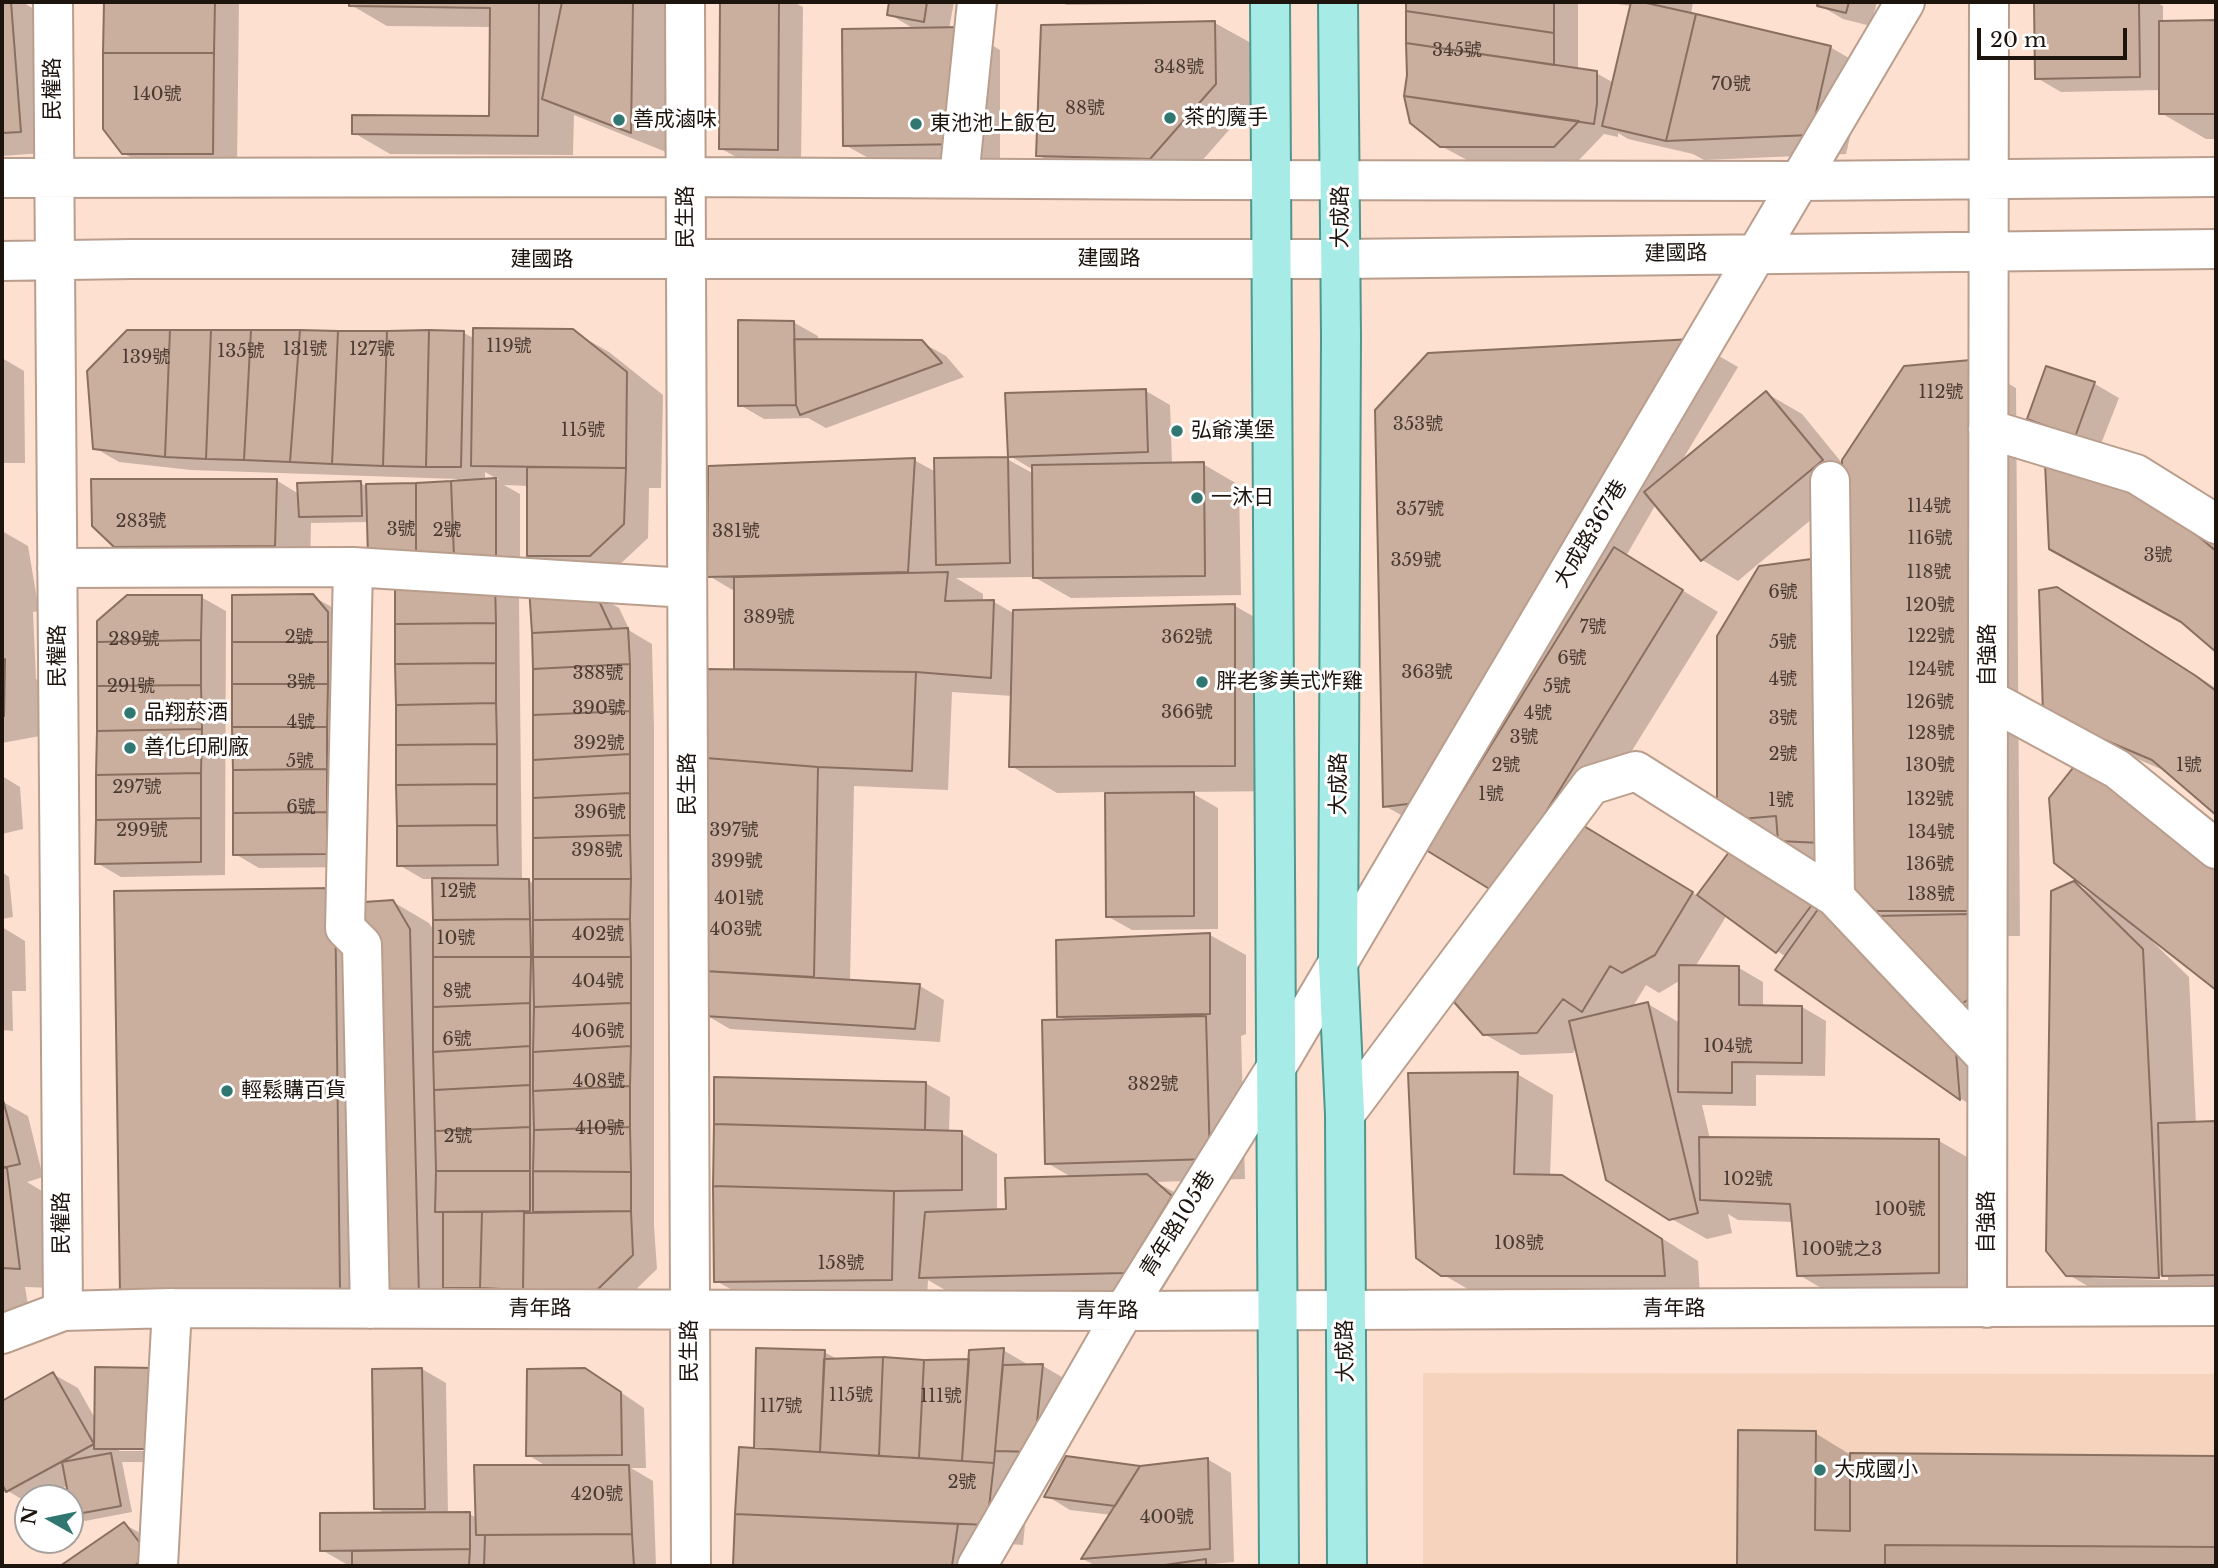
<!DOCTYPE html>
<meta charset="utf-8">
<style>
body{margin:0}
#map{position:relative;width:2218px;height:1568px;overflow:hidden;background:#fde0cf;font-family:"Libre Baskerville",serif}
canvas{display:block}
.frame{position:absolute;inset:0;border:4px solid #1e140e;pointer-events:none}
.north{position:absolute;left:14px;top:1484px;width:70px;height:70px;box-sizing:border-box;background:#fff;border:2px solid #a5a19f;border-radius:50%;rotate:279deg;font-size:19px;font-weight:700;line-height:28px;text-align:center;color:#1e140e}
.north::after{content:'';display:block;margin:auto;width:24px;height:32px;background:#2f7770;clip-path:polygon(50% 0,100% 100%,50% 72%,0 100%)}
.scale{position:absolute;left:1977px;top:28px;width:150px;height:32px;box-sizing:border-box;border:4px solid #1e140e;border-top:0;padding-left:9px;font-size:21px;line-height:24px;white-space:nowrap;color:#1e140e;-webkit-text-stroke:5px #fff;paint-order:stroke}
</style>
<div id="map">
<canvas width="2218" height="1568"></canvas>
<div class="frame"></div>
<div class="north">N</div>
<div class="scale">20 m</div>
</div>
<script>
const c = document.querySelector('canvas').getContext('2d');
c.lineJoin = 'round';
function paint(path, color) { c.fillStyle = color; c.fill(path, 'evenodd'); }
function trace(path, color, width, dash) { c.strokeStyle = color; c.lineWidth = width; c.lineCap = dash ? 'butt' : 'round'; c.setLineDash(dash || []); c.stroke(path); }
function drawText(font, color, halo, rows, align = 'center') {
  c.font = font + ' "Libre Baskerville","Noto Sans TC",serif'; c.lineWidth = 6; c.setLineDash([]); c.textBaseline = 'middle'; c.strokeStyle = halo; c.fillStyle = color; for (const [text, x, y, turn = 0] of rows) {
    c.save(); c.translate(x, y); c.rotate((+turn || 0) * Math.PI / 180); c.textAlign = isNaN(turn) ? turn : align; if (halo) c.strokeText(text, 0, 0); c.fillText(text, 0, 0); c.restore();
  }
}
const built = new Path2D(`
 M1423,1373L2216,1374V1566H1423Z`);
const shadow = new Path2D(`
 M2,2H22L46,16L56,152L2,156Z
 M106,2H239L237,167H148L123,153L105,129Z
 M351,2H668L666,152L574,115L573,155L390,154L354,133L491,118L492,27L387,26L351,5Z
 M721,2H793L803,7L801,163L745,162L720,148Z
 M891,2H954L949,29H965L1000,50V164L881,165L845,145L916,30L889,14Z
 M1060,2H1244V3L1067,5Z
 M1409,2H1578V70L1596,73L1614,83L1631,6L1604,2H1693L1691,15L1830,47L1866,68L1846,154L1704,160L1693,154L1628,139L1618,133V137L1604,134L1579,160H1467L1441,146L1409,76Z
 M1820,2H1877L1871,26L1843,19L1819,5Z
 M2036,2H2156L2163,6V23L2216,22V139H2206L2161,113V90L2061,92L2037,78Z
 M1215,23L1251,43V105L1186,179L1074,175L1038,155Z
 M793,322L818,336V341L921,342L946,356L964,377L826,428L808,418L764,419L740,405Z
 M572,331L609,352L663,395L661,488H649L648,538L615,569H553L528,555L529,486L504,485L520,494V569L369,522L311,523L310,566H151L115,545L276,480L299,494L360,483L366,486L415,484L457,482V479L191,470L119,462L95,448L464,333L475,339ZM485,472L499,480L485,481Z
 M1693,341L1738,367L1680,464L1766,393L1802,414L1842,463L1971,362L2016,388L2020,936H1993L1983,1019L1959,1005L1848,910L1847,862L1815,861L1779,840L1719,820L1844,492L1738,581L1702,560L1656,504L1626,556L1718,612L1584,828L1698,896L1735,846L1760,860L1990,1049L1995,1118L1961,1099L1777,970L1786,957L1727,915L1695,967L1739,968L1763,982V1007H1802L1826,1021L1825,1076L1756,1075V1106L1702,1105L1710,1139L1939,1141L1974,1161V1293L1835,1296L1799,1275L1794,1222L1738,1220L1728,1214L1732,1233L1707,1239L1670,1218L1577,1047L1573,1053L1521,1055L1484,1034L1523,907L1431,832L1385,806ZM1681,980L1680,1023L1648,1004L1632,1008L1646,985L1659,993Z
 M2,358L24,371L25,463H2Z
 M2047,368L2095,384L2119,398L2099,449L2053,432L2029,418Z
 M1146,391L1170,405L1172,464H1203L1239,485L1241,595L1071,598L1034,577L956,578L983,594V602H994L1015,614V612L1235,606L1281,632L1280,791L1190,792L1218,808V929L1132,930L1107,916V792L1057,793L1011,766L1013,696L952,692L948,790L854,786L850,981L920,986L944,1000L940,1042L730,1029L706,1015L708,670L736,671V592L709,576L914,460L936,472L1007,459L1034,474L1032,469L1010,456Z
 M2047,465L2216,541V650L2186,624Z
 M2,531L28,546L39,611L33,612L36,679L40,681V736L2,743Z
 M495,584L519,598L522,881H529L535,884L595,594L619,608L630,631L652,644L654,727V1226L657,1269L621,1304L122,1294L359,904L393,902L429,923L435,932L434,879H423L399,865Z
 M2057,589L2103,616L2216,688V813L2170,773L2091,739Z
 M312,596L337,610L351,867L259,868L235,854Z
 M201,597L226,611L225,875L121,877L97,863Z
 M2,776L20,787L23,829L2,834Z
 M2216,855V988L2154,940L2153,942L2189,977L2196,1124L2216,1123V1295L2114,1301L2067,1274L2074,883L2092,894ZM2092,1274L2168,1276V1280L2092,1278Z
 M2,872L9,877L13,917L2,919Z
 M2,927L25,941L26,991H12L13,1031L2,1030Z
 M1210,935L1246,955V1034L1241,1036L1245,1179L1156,1182L1183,1197L1207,1217L1161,1292L957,1297L928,1280L927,1300L752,1301L716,1281L925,1083L950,1097L949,1132L961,1133L997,1154V1211H1008L1073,1178L1047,1163L1067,1021L1059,1016Z
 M1517,1074L1553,1095L1550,1177L1598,1198L1698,1261L1700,1296L1478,1295L1442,1274Z
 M3,1102L28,1116L43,1177L27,1182L42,1191L55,1288L25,1287L32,1329L2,1330Z
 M1003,1350L1027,1364V1366H1043L1067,1380L1058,1465L1019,1464L1029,1485L1023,1545L994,1543L991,1566H734L740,1449L761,1451L824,1352L839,1360L924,1361H971Z
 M97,1369L155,1370L179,1384L178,1462H122L132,1512L85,1521L74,1514L68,1485L45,1498H28V1503L8,1491L2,1481V1403L53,1374L78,1388L97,1422ZM119,1447L163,1448V1451H119Z
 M422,1369L446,1383L448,1514H469L477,1518L548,1467L528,1455L610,1385L644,1408L646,1468H631L653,1481L656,1566H353V1564H346L322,1550L386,1514L376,1508Z
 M1740,1432L1815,1433L1851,1455L2216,1458V1566L1920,1564V1566H1739Z
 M1207,1459L1231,1473L1234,1562L1211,1564L1215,1566H1096L1083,1559L1112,1515L1070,1510L1047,1496L1140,1468Z
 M124,1524L149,1538L170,1566H63Z`);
const building = new Path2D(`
 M2,2H11L21,132L2,133Z
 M104,2H215L214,53H103Z
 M349,2H539L538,136L352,134V115L489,116L490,8L349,6Z
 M562,2H633L631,133L542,99Z
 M720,2H779L778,150L719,149Z
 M889,2H927L924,22L887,15Z
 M1406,2H1554V33L1406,11Z
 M1631,2H1642L1696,14L1666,141L1602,126Z
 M1818,2H1849L1846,13L1817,6Z
 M2034,2H2139L2140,77L2035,79Z
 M1406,11L1554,33V65L1406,43Z
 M1696,14L1831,46L1811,135L1666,141Z
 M2216,20V114H2159V21Z
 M1215,21L1216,84L1150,159L1036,156L1041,25Z
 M965,27L964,144L843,146L842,29Z
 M1406,43L1597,71V104L1594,124L1404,96L1407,75Z
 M103,53H214L213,154H122L103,129Z
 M1404,96L1579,121L1554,147H1440L1410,123Z
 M738,320L794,321L796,405L738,406Z
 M473,328L573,329L627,372L626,468L471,466Z
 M127,330H170L165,457L93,449L87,371Z
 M170,330H211L206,459L165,457Z
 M211,330H251L244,460L206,459Z
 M251,330H300L290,462L244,460Z
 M300,330L338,331L332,464L290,462Z
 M429,330L464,331L461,467H426Z
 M429,330L426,467L383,466L387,331Z
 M338,331H387L383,466L332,464Z
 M794,339L922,340L942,363L800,415L796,405Z
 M1693,339L1416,803L1383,807L1375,410L1428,353Z
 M1971,360L1974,911H1846L1842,460L1904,366Z
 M2046,366L2095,382L2075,437L2027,419Z
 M1146,389L1148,452L1008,457L1005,393Z
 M1766,391L1823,460L1701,561L1644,492Z
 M1008,457L1010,563L936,565L934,458Z
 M915,458L908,572L707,577L708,466Z
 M1204,462L1205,576L1033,578L1032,465Z
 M2045,463L2157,502L2216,551V652L2181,622L2049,549Z
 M527,467L626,468L624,524L590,556H527Z
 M496,478V556L454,557L451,481Z
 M91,479H277L275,546L114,547L92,526Z
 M361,481L362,516L299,517L297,483Z
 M451,481L454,557H416V483Z
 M416,483V557L368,558L366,484Z
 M1614,547L1683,590L1496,893L1426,850Z
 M1819,558L1821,843L1778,841L1776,816L1717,821V636L1759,566Z
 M948,572L945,601L994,600L991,678L916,672L734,669V577Z
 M495,582L496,623L395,624V583Z
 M529,587L595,592L612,629L532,633Z
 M2057,587L2196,676L2216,691V815L2152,760L2043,714L2039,590Z
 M313,594L328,612V642H232V595Z
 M127,595H202L201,640L97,642V621Z
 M1235,604V766L1009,767L1013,610Z
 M496,623V663L395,664V624Z
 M628,628L630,664L533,669L532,633Z
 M201,640V685L97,686V642Z
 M232,642H328V684H232Z
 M5,659L4,716L2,717V661Z
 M496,663V703L396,705L395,664Z
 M630,664V711L533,715V669Z
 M706,669L916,672L912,771L818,767L706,758Z
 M232,684H328L327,727H232Z
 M201,685L202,729L97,731V686Z
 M496,703L497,744L396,745V705Z
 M630,711V754L533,760V715Z
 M232,727H327V769L233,770Z
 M202,729L201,773L96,775L97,731Z
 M497,744V784L396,785V745Z
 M630,754V793L533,798V760Z
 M706,758L818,767L814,977L704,971Z
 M2076,764L2216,859V990L2054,863L2049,798Z
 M327,769V812L233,813V770Z
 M201,773V818L96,820V775Z
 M497,784V825L397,826L396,785Z
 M1194,792V916L1106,917L1105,793Z
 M630,793V835L533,838V798Z
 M327,812V854L233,855V813Z
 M201,818V862L95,864L96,820Z
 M1579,823L1693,892L1655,955L1622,973L1610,966L1582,1012L1563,999L1537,1033L1483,1035L1454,1002Z
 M497,825L498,865L397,866V826Z
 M630,835L631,879H533V838Z
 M1735,844L1814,902L1776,953L1697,895Z
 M432,878L529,879L530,919L433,920Z
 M533,879H631L630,919L533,920Z
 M2074,881L2143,949L2159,1278L2066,1276L2046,1251L2051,891Z
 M335,888L340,1291L120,1295L114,891Z
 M393,900L410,929L419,1296L373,1297L350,903Z
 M1821,905L1954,1027L1960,1100L1775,970Z
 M1969,914L1971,998L1958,1006L1876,916Z
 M530,919L531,957H433V920Z
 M630,919L631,957H533V920Z
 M1210,933V1014L1057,1017L1056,940Z
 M433,957H531L530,1003L433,1007Z
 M533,957H631V1003L534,1007Z
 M1679,965L1739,966V1005L1802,1006V1063L1732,1062V1093L1678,1092Z
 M704,971L920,984L915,1029L704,1016Z
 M1648,1002L1698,1213L1669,1220L1606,1180L1569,1021Z
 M530,1003V1046L433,1052V1007Z
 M631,1003V1046L533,1052L534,1007Z
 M1206,1016L1210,1159L1045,1164L1042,1020Z
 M530,1046V1085L434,1090L433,1052Z
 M631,1046L630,1086L533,1091V1052Z
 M1518,1072L1514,1174L1562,1175L1662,1239L1665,1276H1441L1416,1258L1408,1073Z
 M714,1077L926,1082L925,1130L714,1124Z
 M530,1085V1127L435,1131L434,1090Z
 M630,1086V1127L534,1130L533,1091Z
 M3,1100L20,1164L2,1168V1101Z
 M2216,1121V1275L2162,1276L2158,1123Z
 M714,1124L962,1131V1190L894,1191L713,1186Z
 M530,1127V1171H436L435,1131Z
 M630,1127L631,1172L533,1171L534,1130Z
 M1699,1137L1939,1139V1273L1797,1276L1790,1204L1700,1200Z
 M5,1167L7,1168L20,1269L2,1268V1168Z
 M436,1171H530V1211L435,1212Z
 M533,1171L631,1172V1211L533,1212Z
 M1147,1174L1172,1196L1125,1273L919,1278L925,1212L1006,1209L1005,1178Z
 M713,1186L894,1191L892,1280L714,1282Z
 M524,1211L523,1290L480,1288L482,1212Z
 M631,1211L633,1255L596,1291L523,1290L524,1213Z
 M443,1212H482L480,1288H443Z
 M756,1348L825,1350L820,1452L754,1448Z
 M1004,1348L994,1463L962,1461L969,1350Z
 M883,1357L879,1456L820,1452L824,1359Z
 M883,1357L924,1360L919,1458L879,1456Z
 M969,1359L962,1461L919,1458L924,1360Z
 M1043,1364L1034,1452L995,1451L1003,1365Z
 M95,1367L155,1368L154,1449H94Z
 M422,1368L425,1509H374L372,1369Z
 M585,1368L621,1392L622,1455L526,1456L527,1369Z
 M53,1372L94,1444L6,1492L2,1484V1401Z
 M1738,1430L1816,1431L1815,1530L1850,1531V1453L2216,1456V1547L1885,1545V1566H1737Z
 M739,1447L994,1463L987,1525L735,1514Z
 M111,1453L121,1506L72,1515L62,1462Z
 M1066,1456L1140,1466L1115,1506L1044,1497Z
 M1208,1458L1210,1549L1081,1559L1140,1466Z
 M474,1465H629L632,1534L476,1535Z
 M470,1512V1549L320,1551V1513Z
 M735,1514L958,1524L952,1566H733Z
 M124,1522L149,1555L134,1566H60Z
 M632,1534L634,1566H484L485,1535Z
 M470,1549L469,1566H352V1551Z
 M1206,1559V1566H1158Z`);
const minor = new Path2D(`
 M53,2L63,1311
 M685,2L691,1566
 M2,178L685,177L1205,180L1800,181L2216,177
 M959,178L977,2
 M2,261L132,259H1341L2216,249
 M1988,429L2136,474L2216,524
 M1830,481L1835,897L1987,1058
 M353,567L345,928L362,945L370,1309
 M57,568L353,567L687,588
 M1988,699L2117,769L2216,849
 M1345,1114L1591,785L1636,771L1835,897
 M1987,1308L1989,2
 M2,1334L63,1311L172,1308L1124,1311L2216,1306
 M158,1566L172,1308
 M977,1566L1124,1311L1277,1066L1905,2`);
const major = new Path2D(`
 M1270,2L1279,1566
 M1338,2L1341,337L1338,963L1345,1114L1347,1566`);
const markers = [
 [1170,118,7,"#2f7770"],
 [619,120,7,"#2f7770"],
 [916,124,7,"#2f7770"],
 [1177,431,7,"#2f7770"],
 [1197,498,7,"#2f7770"],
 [1202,682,7,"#2f7770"],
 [130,713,7,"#2f7770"],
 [130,748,7,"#2f7770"],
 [227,1091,7,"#2f7770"],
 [1820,1470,7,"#2f7770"]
];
const numberNames = [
 ["345號",1457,51],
 ["348號",1179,68],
 ["70號",1731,85],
 ["140號",157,95],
 ["88號",1085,109],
 ["119號",509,347],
 ["131號",305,350],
 ["127號",372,350],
 ["135號",241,352],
 ["139號",146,358],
 ["112號",1941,393],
 ["353號",1418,425],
 ["115號",583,431],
 ["114號",1929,507],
 ["357號",1420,510],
 ["283號",141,522],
 ["3號",401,530],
 ["2號",447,531],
 ["381號",736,532],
 ["116號",1930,539],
 ["3號",2158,556],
 ["359號",1416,561],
 ["118號",1929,573],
 ["6號",1783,593],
 ["120號",1930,606],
 ["389號",769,618],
 ["7號",1593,628],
 ["122號",1931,637],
 ["2號",299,638],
 ["362號",1187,638],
 ["289號",134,640],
 ["5號",1783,643],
 ["6號",1572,659],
 ["124號",1931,670],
 ["363號",1427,673],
 ["388號",598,674],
 ["4號",1783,680],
 ["3號",301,683],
 ["291號",131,687],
 ["5號",1557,687],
 ["126號",1930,703],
 ["390號",599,709],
 ["366號",1187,713],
 ["4號",1538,714],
 ["3號",1783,719],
 ["4號",301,723],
 ["128號",1931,734],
 ["3號",1524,738],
 ["392號",599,744],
 ["2號",1783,755],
 ["5號",300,762],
 ["2號",1506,766],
 ["130號",1930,766],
 ["1號",2189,766],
 ["297號",137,788],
 ["1號",1491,795],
 ["132號",1930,800],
 ["1號",1781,801],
 ["6號",301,808],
 ["396號",600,813],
 ["299號",142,831],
 ["397號",734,831],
 ["134號",1931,833],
 ["398號",597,851],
 ["399號",737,862],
 ["136號",1930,865],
 ["12號",458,892],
 ["138號",1931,895],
 ["401號",739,899],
 ["403號",736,930],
 ["402號",598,935],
 ["10號",456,939],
 ["404號",598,982],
 ["8號",457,992],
 ["406號",598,1032],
 ["6號",457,1040],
 ["104號",1728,1047],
 ["408號",599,1082],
 ["382號",1153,1085],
 ["410號",600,1129],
 ["2號",458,1137],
 ["102號",1748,1180],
 ["100號",1900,1210],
 ["108號",1519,1244],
 ["100號之3",1842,1250],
 ["158號",841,1264],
 ["115號",851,1396],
 ["111號",941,1397],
 ["117號",781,1407],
 ["2號",962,1483],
 ["420號",597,1495],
 ["400號",1167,1518]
];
const streetNames = [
 ["民權路",53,89,-90],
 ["民生路",686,217,-90],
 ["大成路",1341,217,-90],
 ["建國路",1676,254,-1],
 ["建國路",1109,259],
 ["建國路",542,260],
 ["大成路367巷",1591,534,-59],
 ["自強路",1988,655,-90],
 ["民權路",58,656,-90],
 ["民生路",688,784,-90],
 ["大成路",1339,784,-90],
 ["自強路",1987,1222,-90],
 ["民權路",62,1223,-90],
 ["青年路105巷",1178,1224,-58],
 ["青年路",540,1309],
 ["青年路",1674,1309],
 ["青年路",1107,1311],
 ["民生路",690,1351,-90],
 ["大成路",1346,1351,-91]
];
const poiNames = [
 ["茶的魔手",1184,118],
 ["善成滷味",633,120],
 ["東池池上飯包",930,124],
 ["弘爺漢堡",1191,431],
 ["一沐日",1211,498],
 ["胖老爹美式炸雞",1216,682],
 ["品翔菸酒",144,713],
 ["善化印刷廠",144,748],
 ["輕鬆購百貨",241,1091],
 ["大成國小",1834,1470]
];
paint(built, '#f6d3bd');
paint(shadow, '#0003');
paint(building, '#caae9e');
trace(building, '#896f60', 2);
trace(minor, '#b99e8e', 42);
trace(major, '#4f978e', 42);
trace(minor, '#fff', 38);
trace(major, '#a6ebe5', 38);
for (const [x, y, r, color] of markers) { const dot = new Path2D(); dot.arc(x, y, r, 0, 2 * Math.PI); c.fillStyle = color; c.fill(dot); trace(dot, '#fff', 2.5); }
drawText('18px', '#493a32', null, numberNames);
drawText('21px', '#1e140e', '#fff', streetNames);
drawText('21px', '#1e140e', '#fff', poiNames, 'left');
</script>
